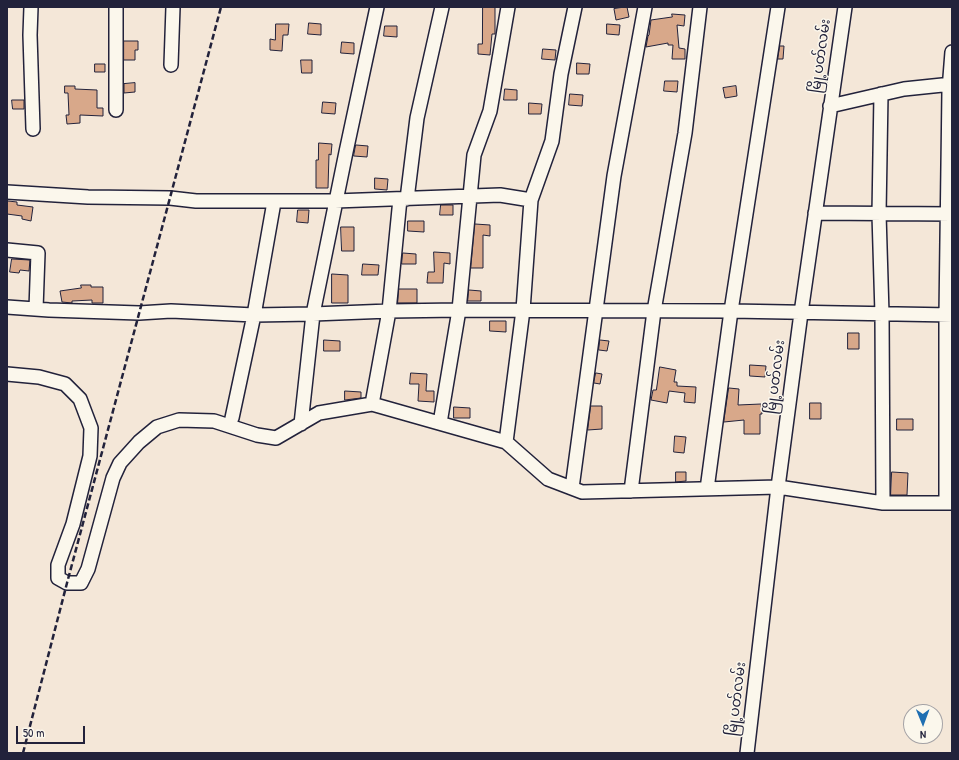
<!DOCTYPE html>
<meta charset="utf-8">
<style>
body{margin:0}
#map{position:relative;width:959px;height:760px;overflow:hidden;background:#f4e7d8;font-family:"Patrick Hand",sans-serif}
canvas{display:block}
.frame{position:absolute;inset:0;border:8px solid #22223b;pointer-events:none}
.north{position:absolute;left:903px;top:704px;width:40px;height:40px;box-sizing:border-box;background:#fbf7ec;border:1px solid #a4a2a5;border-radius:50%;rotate:179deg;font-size:11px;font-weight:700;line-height:16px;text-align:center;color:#22223b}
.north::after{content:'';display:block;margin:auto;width:14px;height:18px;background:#1f6fb2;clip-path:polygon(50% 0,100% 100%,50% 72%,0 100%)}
.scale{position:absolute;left:16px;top:726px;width:69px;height:18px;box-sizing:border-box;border:2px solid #22223b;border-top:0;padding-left:5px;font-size:12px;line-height:14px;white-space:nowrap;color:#22223b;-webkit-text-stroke:3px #fbf7ec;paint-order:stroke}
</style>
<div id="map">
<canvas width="959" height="760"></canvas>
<div class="frame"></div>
<div class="north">N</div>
<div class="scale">50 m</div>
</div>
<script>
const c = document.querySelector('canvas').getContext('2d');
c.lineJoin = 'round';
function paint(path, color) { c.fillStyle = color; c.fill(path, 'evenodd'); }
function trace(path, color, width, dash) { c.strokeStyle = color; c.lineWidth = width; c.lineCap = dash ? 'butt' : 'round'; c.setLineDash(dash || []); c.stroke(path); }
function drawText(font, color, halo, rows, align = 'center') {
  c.font = font + ' "Patrick Hand","Noto Sans Myanmar",sans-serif'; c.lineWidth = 3; c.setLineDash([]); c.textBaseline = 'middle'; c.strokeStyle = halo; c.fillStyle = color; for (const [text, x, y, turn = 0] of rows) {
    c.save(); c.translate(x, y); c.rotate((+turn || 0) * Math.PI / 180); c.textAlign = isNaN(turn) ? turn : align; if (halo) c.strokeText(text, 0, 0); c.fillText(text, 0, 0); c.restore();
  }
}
const building = new Path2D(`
 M483,7H495V34H492L490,55L478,54V44H482Z
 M627,7L629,17L616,20L614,9Z
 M672,14L685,15L684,26L677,25L679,48L685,49V59H672L673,45H668V43L646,47L648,36L649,35L651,20L672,17Z
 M309,23L321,24V35L308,34Z
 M276,24H289L288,35H283L282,51L270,50V39L275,40Z
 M607,24L620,25L619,35L607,34Z
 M385,26H397V37L384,36Z
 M124,41H138V50H135V60H124Z
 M342,42L354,43V54L341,53Z
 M780,46H784L783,59H778Z
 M543,49L556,50L555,60L542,59Z
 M301,60H312V73H302Z
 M577,63L590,64L589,74H577Z
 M95,64H105V72H95Z
 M665,81H678L677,92L664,91Z
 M135,83V92L124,93V84Z
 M65,86H75V89L97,90V108H103V116L80,115V123L67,124L66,115H69L68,93H65Z
 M736,86L737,96L725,98L723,88Z
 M505,89L517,90V100H504Z
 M570,94L583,95L582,106L569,105Z
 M12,100H24V109H13Z
 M323,102L336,103L335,114L322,113Z
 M529,103L542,104L541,114H529Z
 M319,143L332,144L331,155L329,154L328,188H316V160H318Z
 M356,145L368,146L367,157L354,156Z
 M375,178L388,179L387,190L375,189Z
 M8,201L17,202V205L33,207L31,221L22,219V216L7,214Z
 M441,205H453V215H440Z
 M298,210H309L308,223L297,222Z
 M408,221H424V232L408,231Z
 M475,224L490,225V236L483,235V268H471Z
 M341,227H354V251H342Z
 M434,252L450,253V264L444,263L443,283H427L428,272H434Z
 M403,253L416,254V264H402Z
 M12,259L30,260L29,271L20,270L19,273L10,272Z
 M363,264L379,265L378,275H362Z
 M332,274L348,275V303H332Z
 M81,285H91V287H103V303H92V300L72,301V303L62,302L60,291L81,288Z
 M399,289H417V303H398Z
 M469,290L481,291V301H468Z
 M490,321H506V332L490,331Z
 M848,333H859V349H848Z
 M324,340L340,341V351H324Z
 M600,340L609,341L607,351L599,350Z
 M750,365L766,366L765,377L750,376Z
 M660,367L676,370L674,382H677V386L696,387L695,403L684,402L685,393L669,391L667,403L651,400L653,390H656Z
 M411,373L427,374L426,391H434V402L418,401L419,384H410Z
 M596,373L602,374L600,384L594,383Z
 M729,388L739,389L738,405L761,404L762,414H760V434H744V420L724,422Z
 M345,391L361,392V398L345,400Z
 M810,403H821V419H810Z
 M591,406H602V429L588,430Z
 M454,407L470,408V418H454Z
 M897,419H913V430H897Z
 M675,436L686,437L684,453L674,452Z
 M676,472H686V481L676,482Z
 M892,472L908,473L907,495H891Z`);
const minor = new Path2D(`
 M31,7L30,35L33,129
 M116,7V110
 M171,65L173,7
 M881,94L879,214L882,314L883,503
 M830,106L904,89L952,84
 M7,192L88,197L170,198L196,201H335L500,195L531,200
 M407,199L417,118L442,7
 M815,213L952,214
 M7,250L38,253L36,309
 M7,307L49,310L139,313L171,311L254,315L313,314L389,311L459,310L731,311L952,315
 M7,374L39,377L65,384L80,399L91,428L90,456L73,524L58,565V578L67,583H81L88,569L113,478L120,463L139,442L157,427L179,420L214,421L257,435L276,438L319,413L372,404L506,442L548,479L582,492L778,487L883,503H952
 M372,404L389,311L400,199
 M232,418L254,315L274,202
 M440,423L459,310L474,155L490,111L508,7
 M301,424L313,314L346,152L377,7
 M506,442L523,310L531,200L552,141L561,74L575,7
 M572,488L614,176L645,7
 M707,489L731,311L778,7
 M631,491L654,311L685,133L700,7
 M946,503V315L949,90L952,52
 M747,753L778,487L801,313L845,7`);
const rail = new Path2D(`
 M23,753L67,583L221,7`);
const streetNames = [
 ["မြို့ပတ်လမ်း",821,56,-82],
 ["မြို့ပတ်လမ်း",776,377,-83],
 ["မြို့ပတ်လမ်း",737,699,-83]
];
paint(building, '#d8a88a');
trace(building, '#22223b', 1);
trace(minor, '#22223b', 16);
trace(minor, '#fbf7ec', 13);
trace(rail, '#22223b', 2.5, [6, 3]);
drawText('14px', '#22223b', '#fbf7ec', streetNames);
</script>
